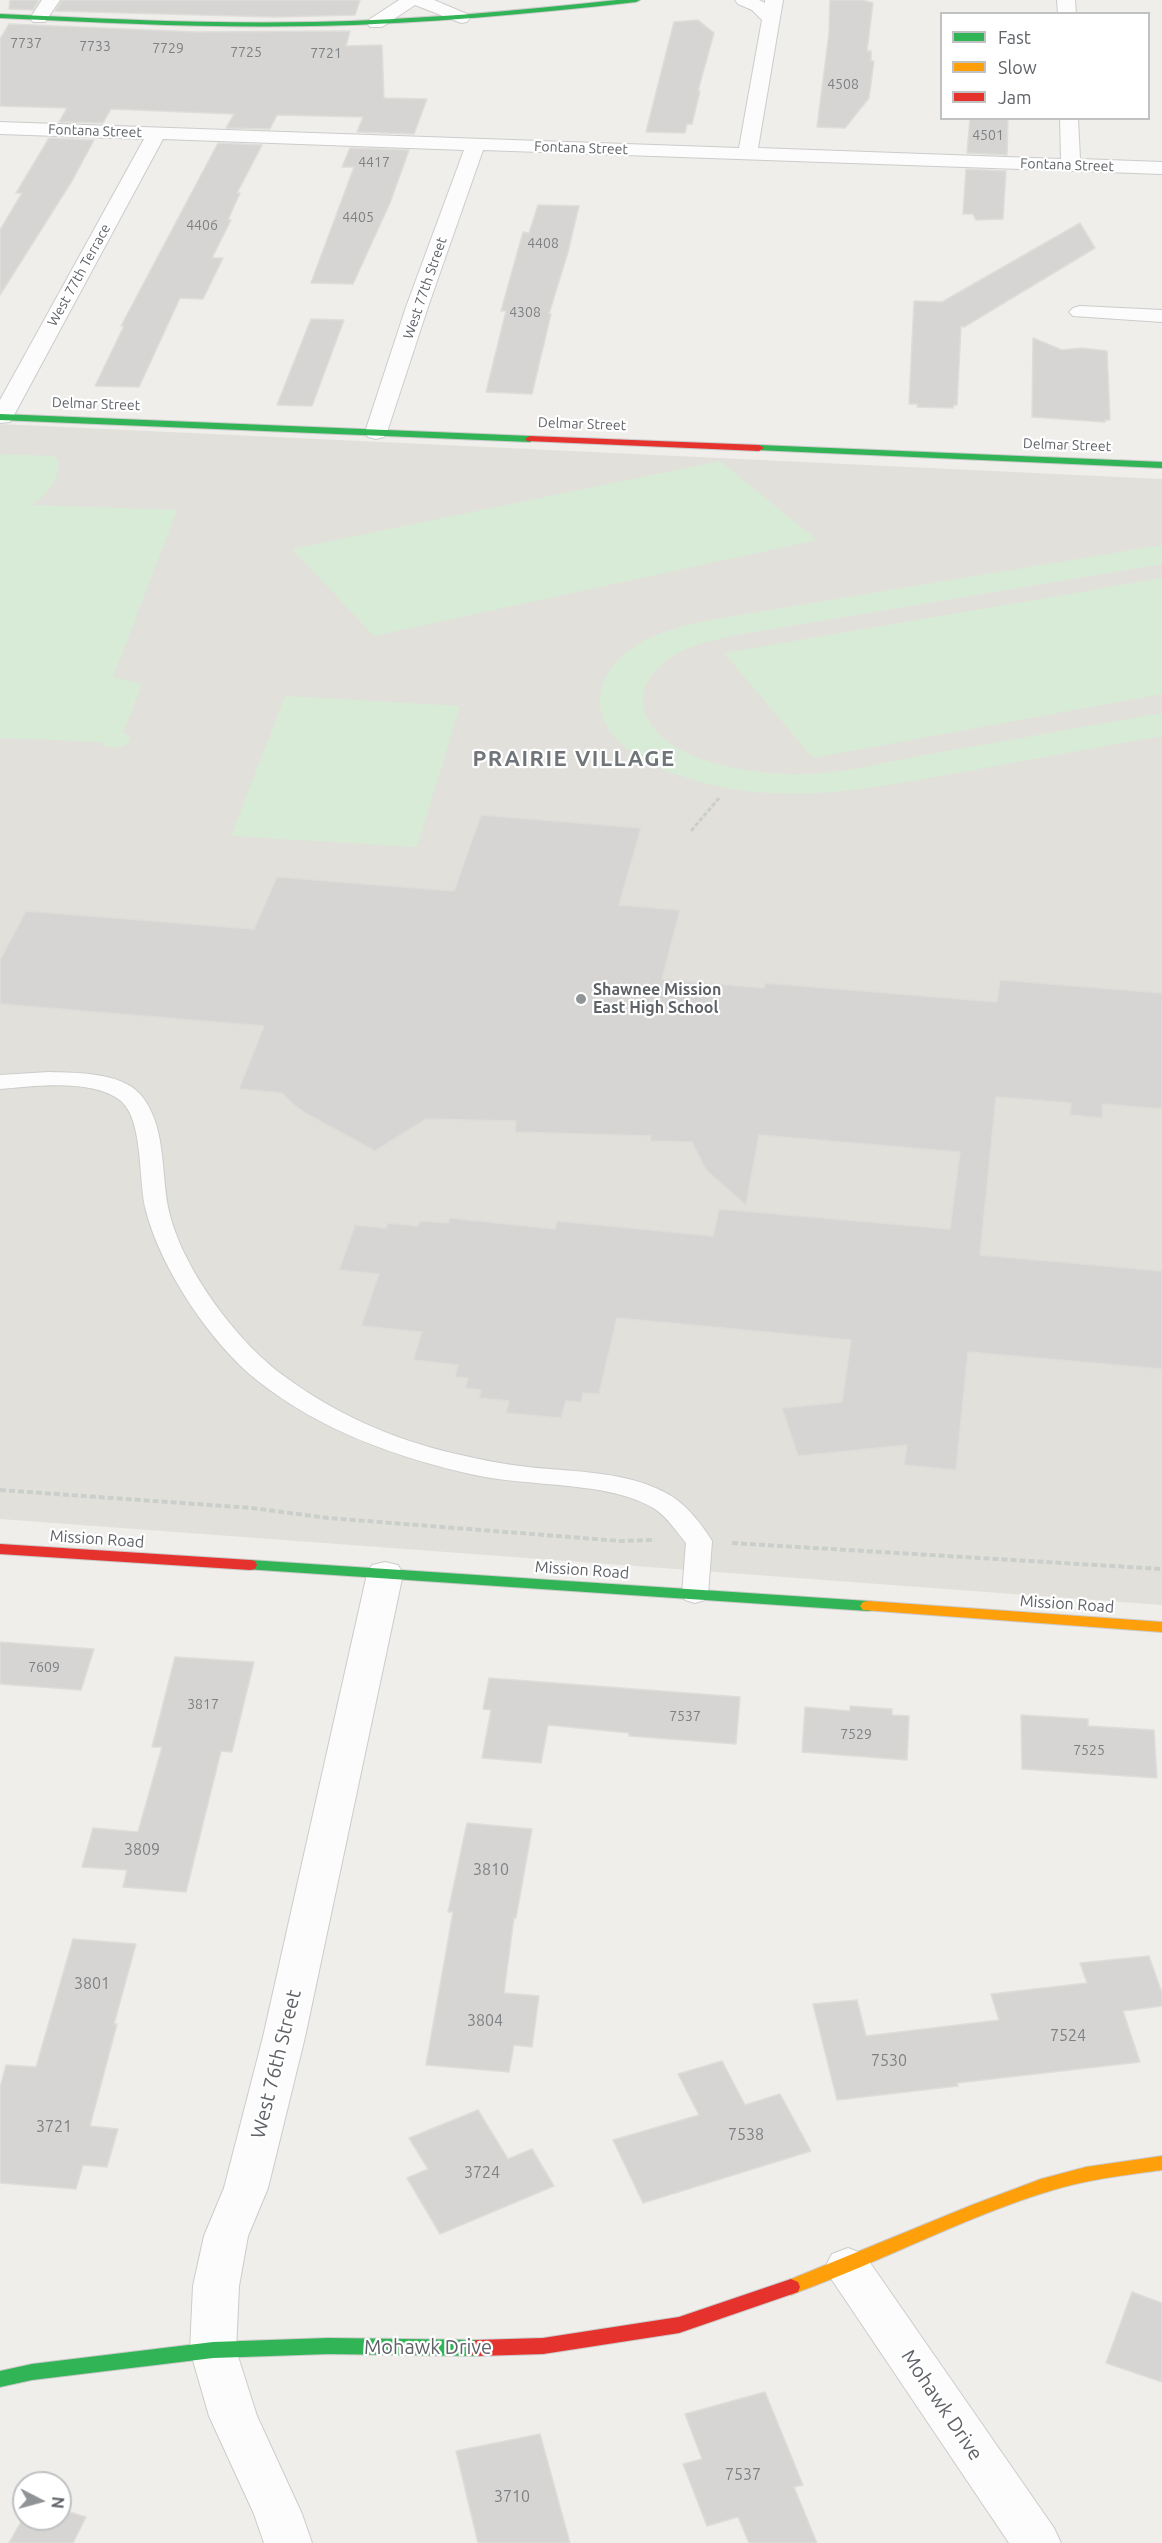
<!DOCTYPE html>
<style>
body{margin:0}
#map{position:relative;width:1162px;height:2543px;overflow:hidden;background:#efeeea;font-family:Ubuntu,sans-serif}
canvas{display:block}
.legend{position:absolute;left:940px;top:12px;width:210px;height:108px;box-sizing:border-box;background:#fff;border:2px solid #bfc1c3;margin:0;padding:8px 10px;list-style:none;font-size:18px;color:#5f6368}
.legend li{display:flex;align-items:center;gap:12px;height:30px}
.legend b{width:30px;border:2px solid #bfc1c3}
.north{position:absolute;left:12px;top:2471px;width:60px;height:60px;box-sizing:border-box;background:#fff;border:2px solid #bfc1c3;border-radius:50%;rotate:96deg;font-size:16px;font-weight:700;line-height:24px;text-align:center;color:#5f6368}
.north::after{content:'';display:block;margin:auto;width:21px;height:27px;background:#919496;clip-path:polygon(50% 0,100% 100%,50% 72%,0 100%)}
</style>
<div id="map">
<canvas width="1162" height="2543"></canvas>
<ul class="legend">
<li><b style="height:8px;background:#30b455"></b>Fast</li>
<li><b style="height:8px;background:#ff9f0a"></b>Slow</li>
<li><b style="height:8px;background:#e5322d"></b>Jam</li>
</ul>
<div class="north">N</div>
</div>
<script>
const c = document.querySelector('canvas').getContext('2d');
c.lineJoin = 'round';
function paint(path, color) { c.fillStyle = color; c.fill(path, 'evenodd'); }
function trace(path, color, width, dash) { c.strokeStyle = color; c.lineWidth = width; c.lineCap = dash ? 'butt' : 'round'; c.setLineDash(dash || []); c.stroke(path); }
function drawText(font, color, halo, rows, align = 'center') {
  c.font = font + ' Ubuntu,sans-serif'; c.lineWidth = 4.5; c.setLineDash([]); c.textBaseline = 'middle'; c.strokeStyle = halo; c.fillStyle = color; for (const [text, x, y, turn = 0] of rows) {
    c.save(); c.translate(x, y); c.rotate((+turn || 0) * Math.PI / 180); c.textAlign = isNaN(turn) ? turn : align; if (halo) c.strokeText(text, 0, 0); c.fillText(text, 0, 0); c.restore();
  }
}
const education = new Path2D(`
 M0,424L1162,479V1605L0,1519Z`);
const green = new Path2D(`
 M0,454L54,456L59,461C58,483 48,493 32,505L177,510L113,677L142,684L123,733L130,736V740C125,749 112,749 103,745L102,742L0,738Z
 M720,461L817,540L374,636L292,549Z
 M1162,545V564L736,635C717,640 697,643 680,652C625,682 635,728 687,753C717,767 756,773 789,774C834,776 880,763 924,755C1003,741 1083,727 1162,713V736C1095,748 1028,760 962,772C890,785 819,800 746,791C705,786 632,766 609,730C601,717 598,705 601,691C613,641 678,625 722,618Z
 M1162,578V694L813,758L724,653Z
 M285,696L460,706L417,847L231,836Z`);
const building = new Path2D(`
 M10,0H39L33,10L9,9Z
 M62,0H360L355,15L275,17L55,11Z
 M830,0H862L873,3L867,51H871V61H874L869,98L845,128L817,127L829,33Z
 M698,20L714,33L698,91H700L692,124H687L685,133L646,132L674,22Z
 M9,24L196,32L350,31L346,46L382,45L384,98L427,99L414,134L357,132L363,117L277,115L270,129L226,128L234,114L111,109L103,123L59,122L67,108L0,106V39Z
 M970,118H1008L1007,155L967,153Z
 M49,138L94,140L72,181L0,295V230L22,193H16Z
 M218,143L262,145L237,193H240L228,220H231L212,258H223L203,299L180,298L139,387L95,386L124,326H121Z
 M350,148L409,150L390,203L353,284L311,283L354,167H342Z
 M966,169L1006,171L1003,219L976,220L973,214H963Z
 M538,205L579,206L568,252L549,314H551L532,394L486,392L506,311H501L523,232L529,233Z
 M1080,223L1095,248L964,327L961,326L957,405H954L953,408L917,407L918,404H909L914,301L942,302Z
 M311,319L344,320L312,406L277,405Z
 M1033,338L1062,350L1082,348L1107,351L1110,420H1105V422L1032,417Z
 M481,815L641,828L619,905L680,910L662,979L764,988L765,983L997,1002L1000,980L1162,993V1109L1103,1104L1102,1118L1070,1115L1071,1103L996,1097L980,1255L1162,1271V1369L968,1352L956,1470L904,1465L907,1445L798,1456L782,1408L842,1402L851,1340L617,1318L599,1394L583,1393L581,1402L566,1401L561,1418L506,1413L509,1401L479,1398L481,1390L465,1388L468,1378L455,1377L458,1365L413,1360L422,1332L361,1326L379,1274L339,1270L355,1225L386,1228L388,1223L418,1226L420,1221L448,1223L450,1218L555,1229L557,1221L713,1236L719,1209L950,1229L960,1152L759,1135L746,1205L706,1170L692,1142L650,1141L651,1136L515,1132L516,1121L426,1119L375,1151L307,1114L293,1104L282,1093L239,1089L264,1026L0,1004V960L26,911L254,929L277,877L454,891Z
 M0,1642L94,1649L81,1690L0,1684Z
 M175,1657L254,1662L232,1752L221,1751L186,1892L123,1887L127,1870L82,1867L93,1828L138,1832L162,1747H152Z
 M489,1678L740,1697L736,1744L629,1736V1733L548,1725L541,1763L482,1758L491,1710L483,1709Z
 M850,1706L892,1709V1715L909,1716L907,1760L802,1752L805,1707L850,1711Z
 M1021,1715L1088,1719V1726L1154,1730L1157,1778L1022,1769Z
 M467,1823L532,1829L516,1918H514L504,1993L539,1996L532,2047L514,2045L509,2072L426,2065L453,1912H448Z
 M73,1939L136,1944L114,2024H117L90,2126L118,2129L107,2167L83,2165L76,2189L0,2183V2088L6,2065L36,2067Z
 M1149,1956L1162,1993V2006L1123,2011L1140,2062L957,2083L958,2086L837,2100L813,2004L857,2000L866,2036L999,2020L991,1994L1087,1983L1080,1963Z
 M722,2061L745,2105L780,2094L811,2151L643,2203L613,2140L699,2115L678,2074Z
 M478,2110L508,2159L532,2149L554,2186L440,2234L407,2178L428,2169L409,2138Z
 M1132,2292L1162,2303V2382L1106,2363Z
 M765,2392L803,2485L794,2487L817,2543H749L738,2517L707,2526L683,2464L702,2459L685,2414Z
 M540,2434L570,2543H478L456,2451Z
 M60,2509L86,2517L73,2543H9L24,2516V2519H60Z`);
const pathFar1 = new Path2D(`
 M691,831L719,798`);
const path = new Path2D(`
 M0,1490L252,1508L328,1518L621,1541L655,1540
 M732,1543L1162,1569`);
const lane = new Path2D(`
 M49,1072C77,1073 120,1072 140,1094C166,1124 161,1170 168,1207C180,1266 236,1341 284,1376C334,1413 392,1439 452,1453C477,1459 502,1464 528,1467C575,1472 632,1471 673,1497C688,1507 703,1526 712,1541L708,1594L705,1600L695,1603L685,1600L682,1594L686,1543C676,1531 667,1517 655,1509C611,1481 528,1487 475,1475C398,1458 321,1431 258,1381C211,1344 161,1269 146,1211C138,1182 144,1121 121,1101C93,1078 33,1086 0,1089V1075Z`);
const street = new Path2D(`
 M42,0H60L45,22H33L30,18Z
 M399,0H434L467,14L470,18L467,22L461,23L415,5L382,27H370L367,23L370,19Z
 M735,0H759L765,3V0H783L758,148L1061,159L1060,118H1078L1080,159L1162,162V174L483,150L428,307L387,432L384,437L376,439L368,437L365,432L406,307L464,150L163,139L13,417L10,422L0,423V400L144,139L0,134V122L739,148L762,20L752,10L738,4Z
 M1057,0H1075L1076,14H1058Z
 M1080,306L1162,310V322L1073,316L1069,312L1073,308Z
 M385,1562L398,1565L403,1574L305,2037L268,2188L248,2236L239,2286L236,2350L257,2416L302,2514L312,2543H264L254,2514L209,2416L190,2350L193,2286L204,2236L224,2188L263,2037L367,1574L372,1565Z
 M848,2248L864,2254L1054,2528L1061,2543H1009L832,2280L825,2267L832,2254Z`);
const fast = new Path2D(`
 M617,0H640L636,2C529,14 422,24 314,26C209,28 105,23 0,18V14C104,19 209,24 313,22C415,20 516,11 617,0Z
 M0,414L530,436L535,439L530,442L0,420Z
 M759,445L1162,462V468L756,450V446Z
 M250,1560L868,1601L873,1602L876,1606L873,1610L868,1611L245,1569L243,1565L245,1561Z
 M328,2338L477,2340L484,2342L486,2348L484,2354L477,2356L328,2354L213,2358L32,2380L0,2387V2371L32,2364L213,2342Z`);
const slow = new Path2D(`
 M868,1601L1162,1622V1632L863,1610L860,1606L863,1602Z
 M1162,2156V2170C1126,2175 1089,2179 1053,2190C966,2216 883,2261 798,2292L791,2295L784,2292L782,2287L784,2282L972,2205L1041,2179L1086,2167Z`);
const jam = new Path2D(`
 M530,436L759,445L764,448L759,451L527,441L525,439Z
 M0,1544L250,1560L255,1561L257,1565L255,1569L250,1570L0,1554Z
 M791,2279L798,2282L800,2287L798,2292L679,2333L543,2354L477,2356L470,2354L468,2348L470,2342L477,2340L543,2338L679,2317Z`);
const markers = [
 [581,999,6,"#919496"]
];
const numberNames = [
 ["7737",26,43],
 ["7733",95,46],
 ["7729",168,48],
 ["7725",246,52],
 ["7721",326,53],
 ["4508",843,84],
 ["4501",988,135],
 ["4417",374,162],
 ["4405",358,217],
 ["4406",202,225],
 ["4408",543,243],
 ["4308",525,312],
 ["7609",44,1667],
 ["3817",203,1704],
 ["7537",685,1716],
 ["7529",856,1734],
 ["7525",1089,1750]
];
const farStreetnames = [
 ["Fontana Street",95,131,2],
 ["Fontana Street",581,148,2],
 ["Fontana Street",1067,165,2],
 ["West 77th Terrace",79,275,-61],
 ["West 77th Street",425,288,-71],
 ["Delmar Street",96,404,2],
 ["Delmar Street",582,424,2],
 ["Delmar Street",1067,445,2]
];
const poiNames = [
 ["Shawnee Mission",593,990],
 ["East High School",593,1008]
];
const streetNames = [
 ["Mission Road",97,1539,4],
 ["Mission Road",582,1570,4],
 ["Mission Road",1067,1604,4]
];
const nearNumbernames = [
 ["3809",142,1850],
 ["3810",491,1870],
 ["3801",92,1984],
 ["3804",485,2021],
 ["7524",1068,2036],
 ["7530",889,2061],
 ["3721",54,2127],
 ["7538",746,2135],
 ["3724",482,2173],
 ["7537",743,2475],
 ["3710",512,2497]
];
const nearStreetnames = [
 ["West 76th Street",276,2064,-76],
 ["Mohawk Drive",428,2347],
 ["Mohawk Drive",942,2405,56]
];
const districtNames = [
 ["PRAIRIE VILLAGE",574,759]
];
paint(education, '#e2e0da');
paint(green, '#d8ebd6');
paint(building, '#d6d5d3');
trace(building, '#deddd9', 1.5);
trace(lane, '#cbcccc', 2);
trace(street, '#cbcccc', 2);
trace(fast, '#cacacb', 2);
trace(slow, '#cacacb', 2);
trace(jam, '#cacacb', 2);
trace(pathFar1, '#cacfcc', 3, [4.5, 2]);
trace(path, '#cacfcc', 4, [6, 3]);
paint(lane, '#fdfcfc');
paint(street, '#fdfcfc');
paint(fast, '#30b455');
paint(slow, '#ff9f0a');
paint(jam, '#e5322d');
for (const [x, y, r, color] of markers) { const dot = new Path2D(); dot.arc(x, y, r, 0, 2 * Math.PI); c.fillStyle = color; c.fill(dot); trace(dot, '#fff', 2); }
drawText('14px', '#7e8184', null, numberNames);
drawText('14px', '#5f6368', '#fff', farStreetnames);
drawText('bold 16px', '#5f6368', '#fff', poiNames, 'left');
drawText('16px', '#5f6368', '#fff', streetNames);
drawText('16px', '#7e8184', null, nearNumbernames);
drawText('20px', '#5f6368', '#fff', nearStreetnames);
c.letterSpacing = '1.5px';
drawText('bold 22px', '#70757a', '#fff', districtNames);
c.letterSpacing = '0px';
</script>
